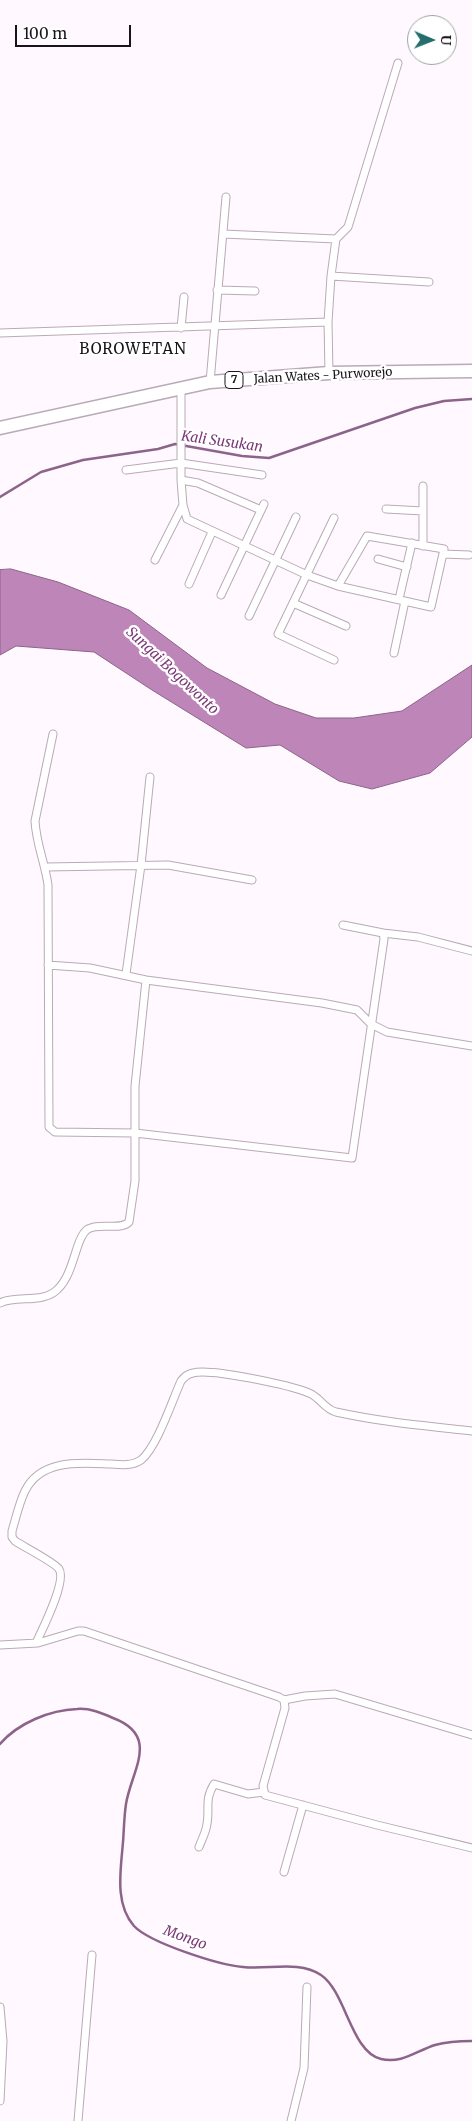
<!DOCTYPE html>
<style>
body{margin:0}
#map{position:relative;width:472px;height:2121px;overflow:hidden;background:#fff8fe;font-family:Merriweather,serif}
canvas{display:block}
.north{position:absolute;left:407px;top:15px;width:50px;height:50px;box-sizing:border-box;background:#fff;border:1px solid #a3a1a3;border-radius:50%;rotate:91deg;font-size:14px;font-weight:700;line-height:20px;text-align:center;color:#191418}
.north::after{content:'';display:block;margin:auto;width:18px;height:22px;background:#246f6d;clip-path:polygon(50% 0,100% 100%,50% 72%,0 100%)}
.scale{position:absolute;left:15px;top:25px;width:116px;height:22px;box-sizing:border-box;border:2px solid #191418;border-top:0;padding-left:6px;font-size:15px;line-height:18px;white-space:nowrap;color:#191418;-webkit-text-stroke:4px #fff;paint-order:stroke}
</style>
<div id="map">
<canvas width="472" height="2121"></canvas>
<div class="north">U</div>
<div class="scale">100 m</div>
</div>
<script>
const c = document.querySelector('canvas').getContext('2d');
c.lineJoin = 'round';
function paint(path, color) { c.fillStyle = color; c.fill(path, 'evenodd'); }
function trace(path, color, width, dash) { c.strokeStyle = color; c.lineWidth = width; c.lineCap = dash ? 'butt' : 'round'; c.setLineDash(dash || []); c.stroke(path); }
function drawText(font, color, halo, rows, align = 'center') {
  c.font = font + ' Merriweather,serif'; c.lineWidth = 5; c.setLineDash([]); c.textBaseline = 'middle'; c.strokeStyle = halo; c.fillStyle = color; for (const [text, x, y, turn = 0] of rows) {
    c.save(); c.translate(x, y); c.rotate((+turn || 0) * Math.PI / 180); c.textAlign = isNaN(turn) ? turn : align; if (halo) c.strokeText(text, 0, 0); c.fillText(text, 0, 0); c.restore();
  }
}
const water = new Path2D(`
 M11,569L58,582L129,610L207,668L275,704L316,718H354L402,711L472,665V737L430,773L372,789L339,781L280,745L246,748L152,690L94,652L16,646L0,655V570Z`);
const stream = new Path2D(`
 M0,497L41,472L83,460L158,449L175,444L242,456L269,458L415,408L444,401L472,399
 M0,1744C18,1723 50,1710 77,1709C90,1708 102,1713 113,1718C161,1736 131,1771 126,1804C124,1817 124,1830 123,1842C121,1869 114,1903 134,1926C150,1943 219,1965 243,1967C268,1970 299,1960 321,1975C346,1992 351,2052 381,2059C402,2064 416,2051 435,2045C446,2042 460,2041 472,2041`);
const street = new Path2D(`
 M223,234L336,239
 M331,276L429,282
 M217,290L255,291
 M181,328L184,297
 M0,333L328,322
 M329,373L328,322L331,276L336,239L348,227L398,63
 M210,382L226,197
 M181,387V480L183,505L187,519L307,575L338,586L431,607L444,549L367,536L338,586
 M126,470L181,463L262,475
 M181,480L198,483L261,510
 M386,509L423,511
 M423,546V486
 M443,554L469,555
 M378,559L407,567
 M155,560L183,505
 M189,584L212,532
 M221,595L264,504
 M399,599L412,543
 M293,603L346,626
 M249,616L296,517
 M394,653L405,601
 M334,660L278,634L334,518
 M46,867L168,865L252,880
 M383,933L418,937L472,951
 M48,965L90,968L146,980L322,1003L357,1010L371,1024L387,1032L472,1046
 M126,974L141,865L150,777
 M146,980L135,1086V1133L352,1158L384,939L383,933L343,925
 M0,1303C16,1295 37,1303 53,1293C75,1279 74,1238 88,1229C100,1222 120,1231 129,1222L135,1181V1133L55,1132L49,1127L48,885C45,863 36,843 35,821L53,734
 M36,1643C42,1630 67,1581 59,1569C54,1562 24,1547 15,1541L12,1537V1531C16,1518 19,1503 25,1491C41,1458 82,1463 111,1464C122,1465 132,1466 141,1460C157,1447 172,1401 181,1381C184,1377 188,1374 193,1373C210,1368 290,1385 309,1393C320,1397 324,1409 336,1412C381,1422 427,1426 472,1431
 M0,1645L38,1643L78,1631H84L279,1697L284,1700L285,1708L263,1786L265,1795L377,1825L472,1848
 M284,1700L305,1696L335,1694L472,1735
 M199,1847C202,1839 206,1832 207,1824C210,1807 204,1801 214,1784L248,1794L264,1792
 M284,1872L303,1805
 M0,2007L3,2041L0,2101
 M78,2121L92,1955
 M291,2121L304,2068L307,1987`);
const highway = new Path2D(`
 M0,428L210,382L329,373L472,371`);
const shields = [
 [234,380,18]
];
const shieldNames = [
 ["7",234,380]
];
const streetNames = [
 ["Jalan Wates - Purworejo",323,376,-3]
];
const waterNames = [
 ["Kali Susukan",222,442,8],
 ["Sungai Bogowonto",172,671,43],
 ["Mongo",185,1938,20]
];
const quarterNames = [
 ["BOROWETAN",133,350]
];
paint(water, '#be85b9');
trace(water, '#8c6389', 1);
trace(stream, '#8c6389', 2.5);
trace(street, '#b9aab7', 9);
trace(highway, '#b9aab7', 15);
trace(street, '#fff', 7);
trace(highway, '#fff', 12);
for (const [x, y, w] of shields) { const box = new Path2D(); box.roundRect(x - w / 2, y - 8.5, w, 17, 4); c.fillStyle = '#fff'; c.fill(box); trace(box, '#191418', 1); }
drawText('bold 11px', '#191418', null, shieldNames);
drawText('12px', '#191418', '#fff', streetNames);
drawText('italic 14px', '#7c3677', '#fff', waterNames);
c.letterSpacing = '1px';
drawText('15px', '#191418', '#fff', quarterNames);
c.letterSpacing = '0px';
</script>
